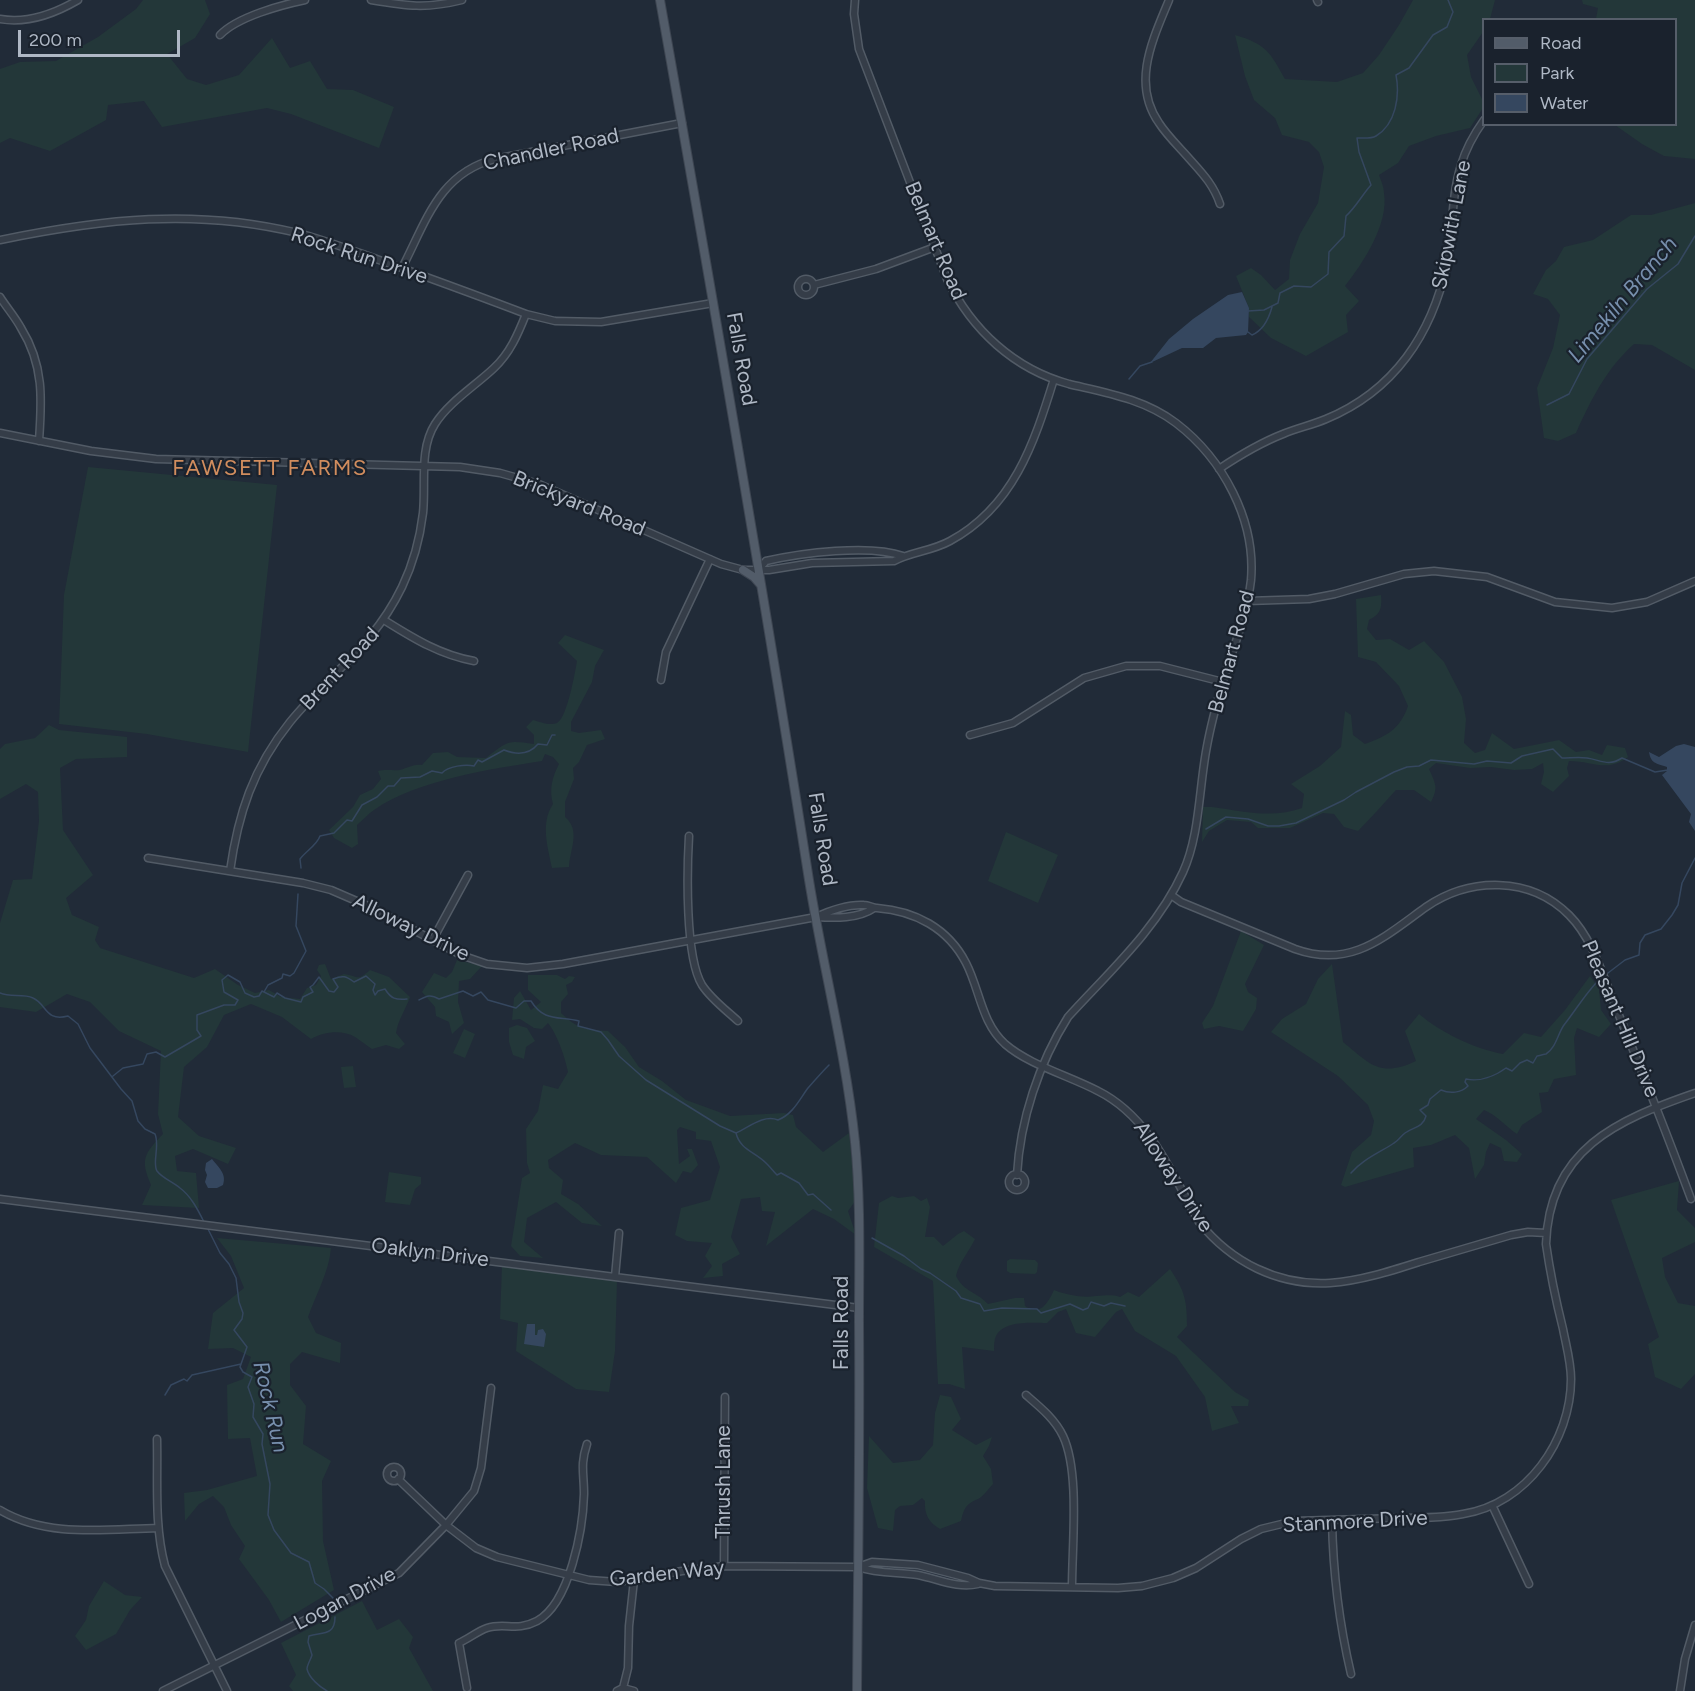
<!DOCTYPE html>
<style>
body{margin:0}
#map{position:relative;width:1695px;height:1691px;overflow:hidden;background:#212b38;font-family:Figtree,sans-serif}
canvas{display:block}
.legend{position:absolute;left:1482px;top:18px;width:195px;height:108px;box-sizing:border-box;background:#1a222d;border:2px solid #565e6a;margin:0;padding:8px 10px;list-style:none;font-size:18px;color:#afb8c5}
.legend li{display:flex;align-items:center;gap:12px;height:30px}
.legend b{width:30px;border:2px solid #565e6a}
.scale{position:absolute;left:18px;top:30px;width:162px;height:27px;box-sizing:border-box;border:3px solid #afb8c5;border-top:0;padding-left:8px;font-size:18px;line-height:21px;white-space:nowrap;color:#afb8c5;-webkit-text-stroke:4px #1a222d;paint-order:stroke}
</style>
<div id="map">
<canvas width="1695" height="1691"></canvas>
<ul class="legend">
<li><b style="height:8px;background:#525c69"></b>Road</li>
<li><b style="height:16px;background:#233739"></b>Park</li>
<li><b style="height:16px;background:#35475f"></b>Water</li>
</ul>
<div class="scale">200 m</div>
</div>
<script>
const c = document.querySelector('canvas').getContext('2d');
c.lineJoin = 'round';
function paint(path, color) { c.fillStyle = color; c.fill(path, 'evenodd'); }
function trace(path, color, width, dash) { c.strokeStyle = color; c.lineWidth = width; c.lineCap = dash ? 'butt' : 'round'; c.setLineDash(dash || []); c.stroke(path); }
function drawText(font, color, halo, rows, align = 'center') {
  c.font = font + ' Figtree,sans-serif'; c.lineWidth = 4.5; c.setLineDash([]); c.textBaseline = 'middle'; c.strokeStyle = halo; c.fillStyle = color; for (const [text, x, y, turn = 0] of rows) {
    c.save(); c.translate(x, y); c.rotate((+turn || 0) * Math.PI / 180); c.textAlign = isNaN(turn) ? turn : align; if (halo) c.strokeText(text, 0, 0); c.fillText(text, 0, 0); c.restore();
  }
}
const green = new Path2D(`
 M143,0H205L210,14L195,38L167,54L187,79L206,85L239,75L272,38L290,68L310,61L327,89L353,90L394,107L379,148L291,114L267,108L162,127L144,101L108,105L106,120L50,151L10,138L0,143V69L20,62L56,61L98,37L136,9Z
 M1413,0H1495L1490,19L1484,20L1483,32L1467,55L1471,77L1483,101V108L1470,128L1436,136L1409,146L1398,163L1379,175C1381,181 1384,187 1384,193C1389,224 1363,263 1345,286L1359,301L1346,315L1348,332L1306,356L1271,338L1249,317V308L1236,276L1251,268L1261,275L1275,290L1289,279L1290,260L1300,234L1318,203L1324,167L1319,152L1309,142L1282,135L1275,118L1254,100L1245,76L1235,35C1266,44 1270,52 1285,79L1337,82L1363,73L1379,55L1399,25Z
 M1582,0H1695V159L1664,156L1642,144L1615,125L1676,124V20L1596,19L1598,8L1583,4Z
 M1695,203V370L1652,345L1634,344C1606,369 1591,400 1576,433L1558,441L1544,438L1537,388L1553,348L1560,315L1548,299L1533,294L1546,270L1556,261L1564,247L1593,240L1631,215H1651Z
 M88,467L277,485L248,752L147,734L59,724L64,595Z
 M1381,595C1382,608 1381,614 1369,620L1367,629L1376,640L1390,639L1409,650L1424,641L1444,662L1462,697L1466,719L1464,743L1475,753L1485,750L1492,733L1514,749L1559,740L1576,752L1589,750L1602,755L1607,745L1625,748L1628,757C1607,773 1593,761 1569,761L1567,768L1569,776L1553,792L1541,784L1544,772L1543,763L1532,769L1514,770L1491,767L1470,768L1436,763L1429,769C1435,783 1439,787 1431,802L1414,790H1396C1383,804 1371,818 1358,831L1344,827L1334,814L1323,813L1290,828H1258L1251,822L1227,820L1209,831L1202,842L1203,807H1212C1242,811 1273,819 1302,808L1304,794L1291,784L1320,766L1341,747L1345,711L1351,715L1353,735L1365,744C1387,736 1400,729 1408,706L1399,686L1376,662L1358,657L1356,599Z
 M565,635L604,650L595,666L592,682L571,722V731L579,733L601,730L605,739L587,745L579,762L573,768L574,779L565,802V817C581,830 570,849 569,867L552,868C548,848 540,823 553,804C549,790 552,777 559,764L553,757L545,754L542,761C491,769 417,780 374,810C368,814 363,820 357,825L358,844L352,848L334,838L329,830L353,807L360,795L373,789L381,779L378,771C386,769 393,771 400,770C408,768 413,764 422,765L433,753L448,752L457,757L486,758C508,741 507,740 534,744V735L526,727L533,720C540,722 550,726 557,723C567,718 575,673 577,661L558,643Z
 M49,725L59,730L127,737V757L76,759L60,768L63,830L93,875L66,898L72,915L99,927L95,940L100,948L194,978L215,969L238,985L255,993L269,990L281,997L300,999L307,988L316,985L321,976L317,970L319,965L325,964L331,979L344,974C359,976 356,982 370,970L389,977L410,997C406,1009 398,1020 396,1033L405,1044L399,1049L386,1045L372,1049C366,1045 361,1041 355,1037C342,1029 323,1032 311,1039L282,1017L251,1004L224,1015L207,1047L184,1067L178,1117L199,1136L236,1148L228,1164L193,1149L175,1156L177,1171L196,1173L199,1208L142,1205L151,1185C140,1159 144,1154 163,1134L158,1114L161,1051L119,1031L90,1002L67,994L36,1012L0,1007V923L13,880L32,879L39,821L38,792L26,784L0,799V749L5,744L35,738Z
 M1006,832L1058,855L1038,903L988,881Z
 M1241,931L1264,945L1245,984L1248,992L1257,998L1256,1009L1243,1031L1219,1026L1204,1029L1202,1023L1213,1006Z
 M457,960L482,966L470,979L459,981L458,1002L464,1023L452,1034L449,1022L436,1016L435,1007L422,992L434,973L446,978L452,972Z
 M1332,964L1343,1042C1370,1064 1380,1078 1416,1061L1405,1031L1419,1014C1440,1032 1475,1049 1503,1054L1524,1033L1541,1037L1565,1010L1590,976L1599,988L1601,1010L1611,1024L1599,1037L1577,1028L1574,1038L1576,1075L1554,1079L1548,1092L1539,1093L1542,1112L1522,1125L1517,1134C1505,1126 1497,1115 1484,1110L1476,1119L1506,1140L1522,1154L1517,1162L1504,1161L1501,1148L1490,1143L1486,1152L1484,1165L1475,1179L1469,1148L1455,1135L1431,1145L1413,1148L1414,1167L1345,1187L1341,1185L1352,1152L1371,1135L1374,1121L1368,1105L1338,1076L1271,1032L1282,1019L1306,1004L1318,979Z
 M528,975H557L565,979L569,976L575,977L572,982L566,985L568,994L561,1002V1013C578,1029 585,1030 608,1031L625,1047L639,1067L662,1081L686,1100L730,1116L784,1113L793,1115L796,1127L823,1152L849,1133L856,1200L848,1211L856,1235L834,1219L813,1209L766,1246L775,1212L762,1211L760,1197L741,1199L731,1237L740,1254L722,1264L723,1276L703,1278L712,1266L705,1256L712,1243L687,1241L675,1235L681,1208L710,1200L720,1167L711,1141L696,1139V1132L680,1127L677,1130L679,1164L690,1156L687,1149H692L698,1165L691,1173L683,1171L676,1183L647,1157L601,1155L575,1143L548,1160L549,1168L563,1180L561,1194L578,1204L602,1226L582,1223L556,1202L527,1218L524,1242L543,1258L520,1256L511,1246L522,1178L530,1173L527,1163L526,1129L538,1111L543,1085L558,1089L568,1072C565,1057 557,1034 548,1023L542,1029L534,1028L520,1019L512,1020L514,998L520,991L531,1010L541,1002L528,990Z
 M517,1025L527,1028L535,1041L526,1047L524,1059L513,1055L509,1042V1028Z
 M464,1029L475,1034L465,1058L453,1053Z
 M353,1066L356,1087L344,1088L341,1067Z
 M389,1172L421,1177V1184L415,1189L410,1205L385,1202Z
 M1679,1181L1677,1210L1695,1228V1242L1662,1258L1665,1277L1678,1303L1695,1306V1374L1681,1389L1655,1377L1648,1344L1659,1337L1611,1200Z
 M892,1196L898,1198L914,1196L921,1201L927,1198L930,1207L925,1237H934L943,1246L958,1234L964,1231L975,1239C969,1252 959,1262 956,1276C964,1292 977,1292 988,1304L1015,1298H1024L1025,1306C1040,1317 1048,1303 1054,1290C1067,1295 1082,1298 1096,1296C1106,1296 1110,1294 1120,1297L1128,1292L1139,1297L1170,1269C1185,1291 1187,1301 1187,1326L1177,1337L1235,1392L1249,1400L1248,1406H1231L1239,1423L1212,1431L1205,1397L1176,1356L1135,1331L1122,1309L1116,1312L1095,1337L1076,1333L1066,1309L1058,1312L1047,1323C1033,1323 1004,1320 996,1336C994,1340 994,1346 994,1351L962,1347L965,1389L949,1384H938L933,1281L874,1247L879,1203Z
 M217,1238L331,1248C329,1272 316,1294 308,1317L316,1333L341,1343L340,1363L302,1352L290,1364V1385L306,1406L303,1444L331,1461L322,1481L323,1541L334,1590L281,1622L269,1600L239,1559L245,1546L231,1525L224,1507L213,1496L199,1504L185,1521L184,1493L207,1490L257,1476L250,1438L228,1439L227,1385L243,1379L251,1357L233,1348L208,1349L213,1313L244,1288L231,1256Z
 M1010,1259L1035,1260L1038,1263L1037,1272L1035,1274L1010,1273L1007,1271V1261Z
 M502,1265L617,1281L615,1351L609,1392L576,1389L516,1351L518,1323L500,1319Z
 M940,1395L951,1397L961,1419L952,1430L976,1445L992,1437L989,1446L983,1456L991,1469L993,1484C988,1489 984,1496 978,1499C966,1504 964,1508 961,1521L940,1529C929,1523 924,1514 925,1501L922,1498L913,1505L900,1506L895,1510L893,1531L878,1528L867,1488L869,1436L893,1463L920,1460L933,1445L935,1413Z
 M104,1581L125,1595L142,1597L130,1610L116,1634L86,1650L75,1636L86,1620L89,1606Z
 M362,1601L377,1630L399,1619L413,1637L409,1648L433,1691H293L289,1686L296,1675L281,1643Z`);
const water = new Path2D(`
 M1242,292L1249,308L1248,332L1246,335L1216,338L1203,348H1182L1150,363L1169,339L1193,319L1228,295Z
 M1684,744L1695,747V831L1689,822L1691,814L1662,775L1667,771V767C1656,763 1651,764 1649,752L1659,757L1676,746Z
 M212,1159C219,1168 227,1174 223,1185L217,1188H208L205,1182L207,1175L205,1170L206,1163Z
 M527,1324H535V1335H537L538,1330L543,1329L546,1334L544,1347L524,1344Z`);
const stream = new Path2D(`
 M1248,311L1264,310L1278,303L1280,293L1294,286L1311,287L1328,274L1329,252L1344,236L1346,216C1356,207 1362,195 1371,185L1359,152L1357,138C1363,138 1371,139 1376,136C1396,124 1400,96 1396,75L1409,68L1433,35L1447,27L1453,12L1448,0
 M1248,332L1252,335C1264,330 1269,318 1272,307
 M1129,379L1140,366L1152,362
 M1547,405L1569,394L1587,359L1647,289L1678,264L1695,236
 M1206,829L1226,817L1248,819L1268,826H1279L1296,823L1344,800L1356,792L1394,772L1407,767L1419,766L1431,760L1474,764L1487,761L1511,763L1522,756L1553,749L1562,758C1570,758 1579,757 1587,758C1601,760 1608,767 1622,758L1655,772L1668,770
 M301,868L300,859C306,851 317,845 320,836L334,833L347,820L352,821L362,805L377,797L388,786H394L401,778L420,777L432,771L442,773C448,766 466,764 474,766L478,760L482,762L504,750C517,755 529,755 538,744L547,745L552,735H555
 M1608,973L1625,960L1639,955L1640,943L1645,935L1661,929L1672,915L1678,905L1682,883L1695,858
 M264,992L268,985L282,978L283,974L290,976L294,973L306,951L296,926L298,894
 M0,993C10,998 23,993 33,998C47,1004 45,1022 68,1016L78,1024L90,1048L121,1089L132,1101L138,1121L145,1129L155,1134C160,1146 152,1163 157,1171C162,1178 173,1182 180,1188C191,1196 198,1210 204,1222
 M419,1000C427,996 430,994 439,999L463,991L473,996L481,992L488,1000L516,1008L524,1001H531C544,1022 558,1016 579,1021L578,1026L601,1032L608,1040L619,1056L646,1080L720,1126L736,1133C749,1127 764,1114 778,1120C793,1114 799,1100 808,1088C815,1080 822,1072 829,1065
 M113,1076L123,1068L143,1064L147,1054L156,1052L165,1057L201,1036L197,1030V1015L224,1005H235L238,1000L224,992L222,980L228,975L240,982L245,993L254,997L259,996L262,991L274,997L277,993L285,998L301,1002L303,997L313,992L310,987L313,985L319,977L329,991L334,992L338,987L333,979C343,975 346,976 354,982L366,976L375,984L373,990L375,995L378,991L385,989C391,999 396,1000 407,999
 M736,1133C740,1150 756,1152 767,1164C771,1168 773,1171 777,1175L781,1173L799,1183L808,1195L813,1194L831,1210
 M1351,1173C1363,1159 1379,1153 1394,1143C1398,1141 1401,1136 1405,1133C1413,1127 1423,1128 1426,1116L1420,1110L1428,1105L1430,1099L1441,1090C1450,1094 1461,1093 1468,1086L1465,1082L1466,1079C1480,1082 1495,1076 1506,1068L1512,1071L1520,1063L1527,1060L1533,1063L1537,1056C1538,1056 1545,1054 1546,1054C1556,1048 1558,1033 1564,1025C1575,1011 1584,996 1596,983
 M208,1229L220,1253L229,1264L236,1278L239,1302L243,1313L242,1319L234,1330L247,1347L240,1367L243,1372L252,1377L248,1387L254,1404L253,1417L263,1434L262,1444L270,1484L268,1515L274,1530L291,1553L309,1562L315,1583L324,1589L333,1598
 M872,1238L904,1256L921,1269L930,1273L956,1291L961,1298L980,1304L984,1311L1002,1308L1037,1309L1041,1313L1070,1304L1083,1310L1088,1308L1091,1302L1104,1306L1111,1303L1125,1306
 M165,1395L171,1385L184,1379L187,1381L192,1375L241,1364
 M327,1691C320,1687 309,1678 307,1669C307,1665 311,1659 312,1655L308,1642L309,1636C322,1632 335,1636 335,1617`);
const minor = new Path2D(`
 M371,0C407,6 426,9 462,0
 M855,0L854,14L859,49L947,279C972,330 1014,369 1069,384C1107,393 1144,399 1176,423C1223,459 1256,520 1251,580C1247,615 1233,648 1223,681C1217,702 1211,724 1207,746C1199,786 1200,835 1183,872C1157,929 1109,972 1068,1017C1039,1063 1020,1120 1017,1175
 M1169,0C1153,39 1131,83 1159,123C1166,134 1177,145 1186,155C1200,171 1213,183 1220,204
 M1317,0L1318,2
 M0,19C28,24 54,14 78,0
 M220,35C237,17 281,5 305,0
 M0,240C102,219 195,208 298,233C328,241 356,252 385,262C432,279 479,296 526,314L555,321L601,322L713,303
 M402,268C426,222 439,173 495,159L682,123
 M798 287a8 8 0 1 1 16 0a8 8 0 1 1-16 0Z
 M814,285L876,269L935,247
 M0,297C7,308 15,317 21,328C44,365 42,399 39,441
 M0,433L91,451L156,459L460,467L500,473L539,484L721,564L743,570H769L812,563L894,561C911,552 932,551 950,541C1013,507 1034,444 1054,379
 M1219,469C1240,455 1260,443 1283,434C1297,428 1312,425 1326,419C1394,391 1432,334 1447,264C1453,231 1451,197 1461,165C1466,148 1474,134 1484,120
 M759,569L766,561C801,553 870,544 903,556
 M1247,601L1309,599L1335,594L1404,574L1434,571L1487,577L1555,602L1612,608L1647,602L1695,581
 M384,620C413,638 440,655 474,661
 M661,680L666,652L710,559
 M970,735L1013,723L1084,678L1126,666H1160L1223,682
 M689,836C687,870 685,957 702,985C711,999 726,1010 738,1021
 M148,858L303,883L331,890L368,906L461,955L487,964L527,968L563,964L816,917C835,918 858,919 874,908
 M230,871C238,814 253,768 290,722C330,673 373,647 402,587C413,564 420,538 423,513C426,484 419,449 435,424C449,402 475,386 494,368C510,353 518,334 526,314
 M1171,895L1181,902L1295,949C1351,969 1384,937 1426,907C1470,877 1530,876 1569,915C1593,939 1603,976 1616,1008C1642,1071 1667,1134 1691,1199
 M816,917C831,910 847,904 864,905C869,905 873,908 877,908C915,911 948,928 966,963C980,990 981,1022 1005,1044C1029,1065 1070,1076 1098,1091C1150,1117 1172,1174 1199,1222C1231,1262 1278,1286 1330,1283C1360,1281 1391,1271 1419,1262C1450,1253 1481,1244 1511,1235L1528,1232L1546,1233
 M432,941L468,875
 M1009 1182a8 8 0 1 1 16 0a8 8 0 1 1-16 0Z
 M0,1199L859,1308
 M615,1277L619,1233
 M1026,1395C1040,1407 1055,1419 1063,1436C1080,1472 1072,1545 1072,1587
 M157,1439C158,1481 154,1525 165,1566L227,1691
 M387 1474a7 7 0 1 1 14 0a7 7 0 1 1-14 0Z
 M398,1479L446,1525L476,1548L497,1557L589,1580L617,1582L682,1571L724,1566L858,1567C878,1574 898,1572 918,1575C938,1579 958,1589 978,1584
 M1492,1505L1529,1584
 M0,1510C47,1538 105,1529 158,1528
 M1332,1520C1333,1572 1339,1623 1351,1674
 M724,1566L725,1397
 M858,1567L872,1562L918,1565L968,1578L979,1583L995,1586L1118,1588L1142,1586L1173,1578L1196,1568L1241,1539L1261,1529L1294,1521C1329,1520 1364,1519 1399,1518C1421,1518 1442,1518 1463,1514C1527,1504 1571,1440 1571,1379C1571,1362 1566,1345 1563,1329C1556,1301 1550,1272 1546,1244C1549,1149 1617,1120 1695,1093
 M467,1688L459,1643C468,1639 478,1631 487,1628C505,1622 516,1632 537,1621C570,1603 583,1529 584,1494C584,1473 580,1465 587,1444
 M623,1688L634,1691
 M163,1691L399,1573L446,1525L474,1491L481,1468L491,1388
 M617,1691L623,1688L628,1668L629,1626L634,1580
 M1680,1691L1685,1659L1695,1625`);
const major = new Path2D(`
 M660,0C712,293 763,586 809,880C823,967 846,1054 855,1142C861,1202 859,1262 859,1322C860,1445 858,1568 857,1691
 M743,570L754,577L760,584`);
const streetNames = [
 ["Chandler Road",551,150,-12],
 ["Skipwith Lane",1452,225,-79],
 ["Belmart Road",935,241,67],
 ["Rock Run Drive",359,256,18],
 ["Falls Road",741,359,80],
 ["Brickyard Road",579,504,22],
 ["Belmart Road",1232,652,-75],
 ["Brent Road",340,669,-47],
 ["Falls Road",822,839,81],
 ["Alloway Drive",411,928,26],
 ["Pleasant Hill Drive",1620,1019,67],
 ["Alloway Drive",1173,1177,57],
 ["Oaklyn Drive",430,1253,7],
 ["Falls Road",842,1323,-90],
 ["Thrush Lane",724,1482,-90],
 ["Stanmore Drive",1355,1522,-3],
 ["Garden Way",667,1574,-6],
 ["Logan Drive",345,1599,-28]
];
const waterNames = [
 ["Limekiln Branch",1623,300,-50],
 ["Rock Run",270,1407,77]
];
const neighbourhoodNames = [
 ["FAWSETT FARMS",270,469]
];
paint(green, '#233739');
paint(water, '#35475f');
trace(stream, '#35475f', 1.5);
trace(minor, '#525b66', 9);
trace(major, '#3e4652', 10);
trace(minor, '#353d48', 6);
trace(major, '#525c69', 8);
drawText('21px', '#afb8c5', '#1a222d', streetNames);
drawText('italic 22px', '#778fad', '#1a222d', waterNames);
c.letterSpacing = '1.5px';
drawText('22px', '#d18d5e', '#1a222d', neighbourhoodNames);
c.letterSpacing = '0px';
</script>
